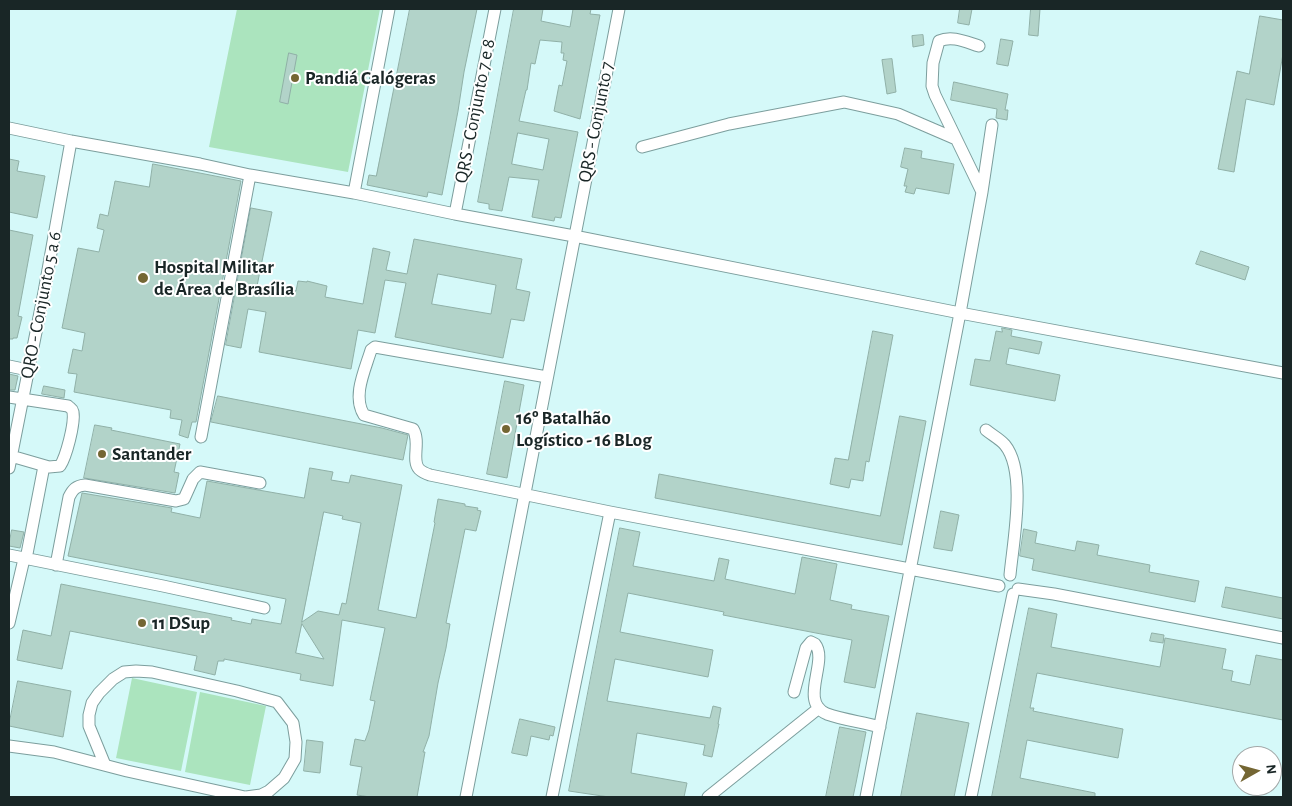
<!DOCTYPE html>
<meta charset="utf-8">
<style>
body{margin:0}
#map{position:relative;width:1292px;height:806px;overflow:hidden;background:#d5f9f9;font-family:"Alegreya Sans",sans-serif}
canvas{display:block}
.frame{position:absolute;inset:0;border:10px solid #192626;pointer-events:none}
.north{position:absolute;left:1232px;top:746px;width:50px;height:50px;box-sizing:border-box;background:#fff;border:1px solid #a3a8a8;border-radius:50%;rotate:83deg;font-size:14px;font-weight:700;line-height:20px;text-align:center;color:#192626}
.north::after{content:'';display:block;margin:auto;width:18px;height:22px;background:#746633;clip-path:polygon(50% 0,100% 100%,50% 72%,0 100%)}
</style>
<div id="map">
<canvas width="1292" height="806"></canvas>
<div class="frame"></div>
<div class="north">N</div>
</div>
<script>
const c = document.querySelector('canvas').getContext('2d');
c.lineJoin = 'round';
function paint(path, color) { c.fillStyle = color; c.fill(path, 'evenodd'); }
function trace(path, color, width, dash) { c.strokeStyle = color; c.lineWidth = width; c.lineCap = dash ? 'butt' : 'round'; c.setLineDash(dash || []); c.stroke(path); }
function drawText(font, color, halo, rows, align = 'center') {
  c.font = font + ' "Alegreya Sans",sans-serif'; c.lineWidth = 4; c.setLineDash([]); c.textBaseline = 'middle'; c.strokeStyle = halo; c.fillStyle = color; for (const [text, x, y, turn = 0] of rows) {
    c.save(); c.translate(x, y); c.rotate((+turn || 0) * Math.PI / 180); c.textAlign = isNaN(turn) ? turn : align; if (halo) c.strokeText(text, 0, 0); c.fillText(text, 0, 0); c.restore();
  }
}
const green = new Path2D(`
 M237,9H380L348,172L209,147Z
 M132,678L197,692L181,771L116,758Z
 M200,692L266,706L250,785L185,772Z`);
const building = new Path2D(`
 M410,9H477L464,72L458,111L442,195L428,192L427,197L367,185L369,175L376,176Z
 M514,9H543L541,21L570,27L573,9H591L590,14L600,15L580,119L554,111L559,85L562,86L567,61L563,60L564,53H561L562,42L540,40L535,64L531,63L527,90H526L519,121L578,132L561,218L555,217L554,221L532,217L539,180L509,177L502,211L489,209V204L478,202ZM518,133L549,139L543,170L512,164Z
 M960,9H972L969,25L958,23Z
 M1031,9H1040L1038,36L1029,35Z
 M1260,16L1283,20V54L1274,105L1246,99L1234,172L1218,169L1237,71L1249,74Z
 M923,35L924,45L913,47L912,36Z
 M1001,39L1013,41L1008,66L997,64Z
 M289,53L297,55L288,104L280,102Z
 M892,59L896,92L887,94L882,60Z
 M954,82L1008,94L1005,110H1008L1007,120L996,118L997,109L951,100Z
 M905,148L922,151L921,158L954,164L949,194L916,188L914,194L905,192L907,186H904L908,169L901,167Z
 M9,159L19,161L17,171L45,176L37,218L9,212Z
 M153,164L241,181L196,422H192L188,438L179,435L182,420L170,418L171,410L74,392L77,374L68,373L73,349L82,351L85,333L62,328L78,248L99,252L104,230L97,228L100,214L108,216L115,181L149,187Z
 M251,208L272,212L257,286L287,291V289L296,291L298,281L307,282V281L327,286L325,297L363,304L373,248L390,252L386,270L407,274L414,239L522,259L516,289L530,292L524,321L511,319L503,358L395,337L406,283L385,280L375,333L358,330L351,369L259,352L266,312L248,309L241,348L226,345ZM438,274L496,285L491,314L432,304Z
 M9,230L33,235L18,316L22,317L17,338H13V339H9Z
 M1201,251L1249,267L1245,280L1196,264Z
 M1002,328L1012,330L1011,336L1042,342L1039,354L1009,348L1006,364L1060,375L1055,401L970,385L975,359L990,361L996,331L1002,332Z
 M873,331L893,335L869,462L866,461L863,481L851,479L849,488L830,484L835,458L848,460Z
 M9,374L18,376L15,390H9Z
 M505,381L524,385L507,478L487,474Z
 M44,386L65,390L64,398L42,394Z
 M218,396L382,428L408,435L403,460L211,422Z
 M900,416L926,421L902,545L655,498L659,474L880,516Z
 M95,425L112,428L111,430L180,444L174,472L179,473L175,493L84,478Z
 M310,468L333,472L331,480L349,483L351,475L402,485L378,610L416,618L435,523L434,522L438,499L465,504V506L478,508L477,510L481,511L476,531L465,529L446,623L450,624L446,648L438,683L429,736L423,752H425L417,797H370L357,795L362,767L350,765L355,739L365,741L369,730L375,701L370,700L385,628L342,620L333,686L300,680L301,674L224,659V661H218L215,675L194,670L197,656L70,631L62,669L17,660L23,630L51,636L61,584L232,618L231,620L251,624L252,619L281,624L286,599L68,556L82,493L172,508L171,512L200,518L207,481L304,498ZM324,512L343,516L342,519L361,523L346,604L342,603L339,615L318,611L302,622ZM302,624L324,659L296,653Z
 M941,511L959,515L952,551L934,548Z
 M620,528L640,532L633,566L714,581L719,558L729,560L725,579L795,594L802,557L837,564L830,600L852,605L851,609L889,616L875,688L844,682L852,640L723,615L724,612L628,593L620,632L713,650L708,677L615,659L607,701L710,718L713,706L721,708L718,724H719L712,757L703,755L705,745L637,733L631,773L687,783L684,797H609L569,791Z
 M1024,529L1037,532L1035,543L1075,551L1077,541L1099,545L1097,555L1150,565L1149,572L1199,581L1195,602L1032,570L1034,559L1020,556Z
 M12,530L24,532L20,548L9,546Z
 M1226,587L1283,598V619L1222,607Z
 M1029,608L1057,614L1051,647L1160,667L1165,638L1226,649L1222,669L1233,671L1231,681L1250,685L1256,655L1283,660V720L1037,673L1030,708H1034L1033,711L1123,729L1118,758L1027,740L1020,778L1095,793V797H992Z
 M1152,633L1164,635L1163,643L1150,641Z
 M18,681L71,691L63,737L9,726Z
 M917,713L969,723L954,797H901Z
 M520,719L555,727L553,736L550,735L549,740L531,736L527,756L512,753Z
 M840,727L866,732L856,783L853,797H826Z
 M307,740L323,742L320,773L304,771Z`);
const minor = new Path2D(`
 M979,46C966,42 952,35 939,41L933,63L932,86L935,95L982,192
 M9,128L71,141L200,164L250,175L354,193L455,214L574,236L960,313L1283,373
 M642,147L729,124L844,102L898,114L956,139
 M354,193L389,9
 M455,214L495,9
 M9,366L28,370
 M547,377L375,347L371,350C365,370 352,396 364,415L413,429C421,442 411,460 419,469C422,472 427,474 430,475L610,512L999,586
 M9,397L68,406C71,409 72,408 73,412C75,424 66,457 60,466L49,467L11,456
 M986,430C992,435 1000,439 1005,445C1027,472 1013,542 1010,575
 M201,437L250,175
 M9,468L44,292L71,141
 M9,555L163,586L264,608
 M26,559L44,466
 M56,565L69,497C73,489 76,486 85,485L176,501L184,499L193,479L200,472L260,483
 M1018,589L1054,594L1283,638
 M9,623L24,559
 M794,692L806,648L811,642L815,644C829,661 798,702 827,714C844,720 863,722 880,727
 M9,746L54,752L127,771L245,797
 M105,765L89,726V715L92,703L99,693L113,679L124,672L136,671L152,672L237,691L277,702L293,723L296,742L295,759L284,778L269,791L261,795L246,797
 M466,797L619,9
 M552,797L610,512
 M708,797L819,708
 M866,797L960,313L982,192L992,125
 M971,797L1013,594`);
const markers = [
 [295,78,5,"#746633"],
 [143,278,6,"#746633"],
 [506,429,5,"#746633"],
 [102,454,5,"#746633"],
 [142,623,5,"#746633"]
];
const poiNames = [
 ["Pandiá Calógeras",305,78],
 ["Hospital Militar",154,267],
 ["de Área de Brasília",154,289],
 ["16º Batalhão",516,418],
 ["Logístico - 16 BLog",516,440],
 ["Santander",112,454],
 ["11 DSup",152,623]
];
const streetNames = [
 ["QRS - Conjunto 7 e 8",475,111,-79],
 ["QRS - Conjunto 7",596,122,-79],
 ["QRO - Conjunto 5 a 6",41,305,-79]
];
paint(green, '#abe4be');
paint(building, '#b2d3c9');
trace(building, '#90b0a7', 1);
trace(minor, '#7c9e9d', 13);
trace(minor, '#fff', 11);
for (const [x, y, r, color] of markers) { const dot = new Path2D(); dot.arc(x, y, r, 0, 2 * Math.PI); c.fillStyle = color; c.fill(dot); trace(dot, '#fff', 2); }
drawText('bold 19px', '#192626', '#fff', poiNames, 'left');
drawText('19px', '#192626', '#fff', streetNames);
</script>
